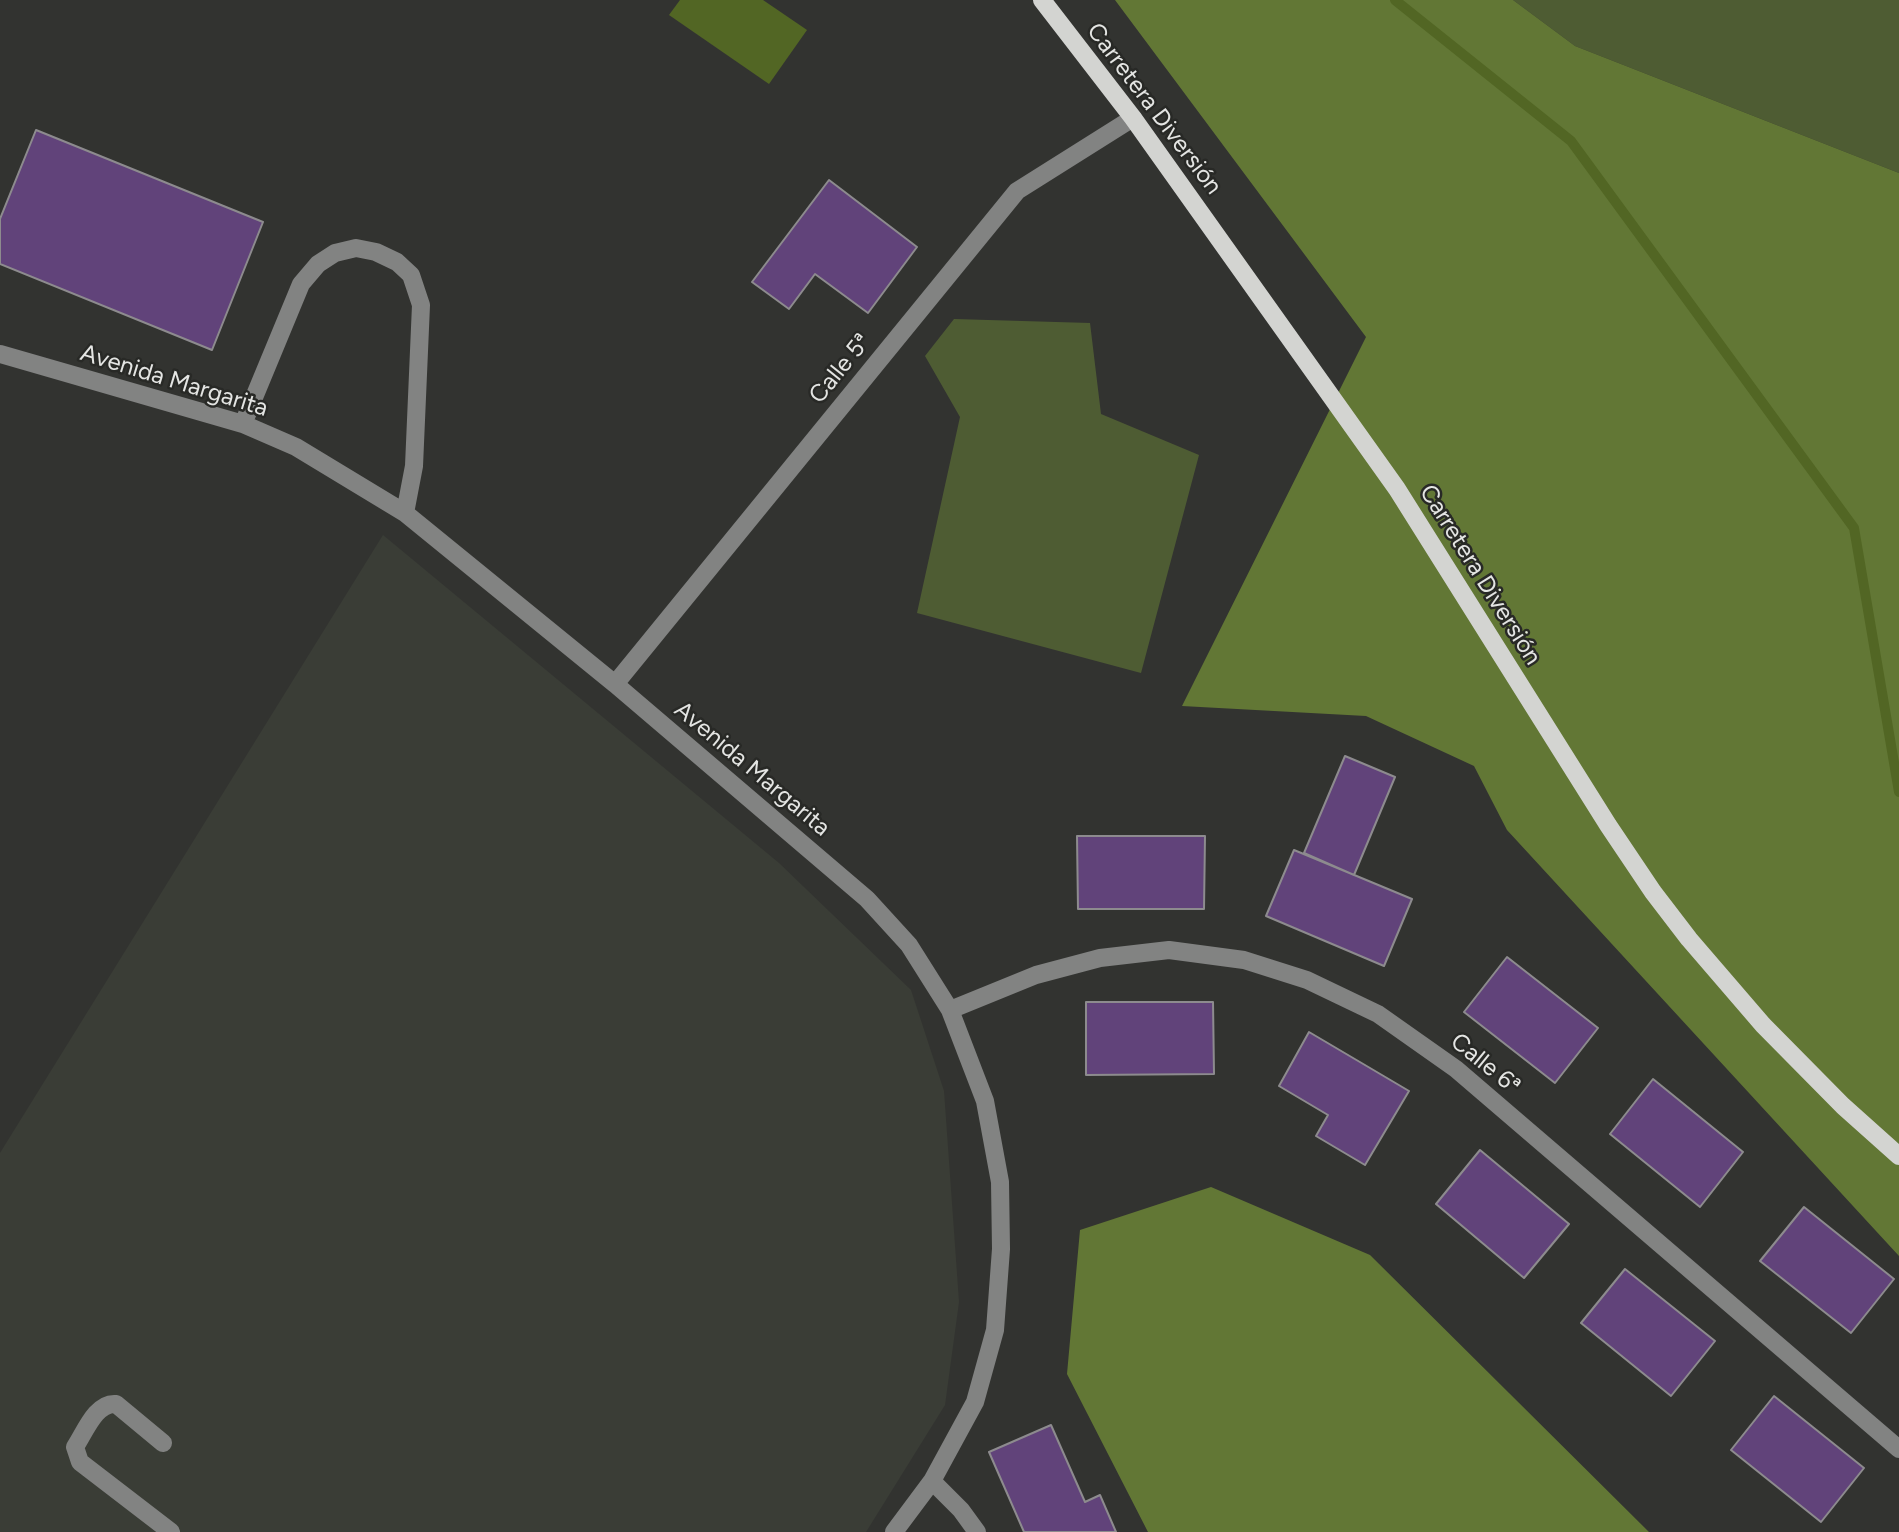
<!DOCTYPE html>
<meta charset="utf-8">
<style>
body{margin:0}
canvas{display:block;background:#323330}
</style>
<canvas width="1899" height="1532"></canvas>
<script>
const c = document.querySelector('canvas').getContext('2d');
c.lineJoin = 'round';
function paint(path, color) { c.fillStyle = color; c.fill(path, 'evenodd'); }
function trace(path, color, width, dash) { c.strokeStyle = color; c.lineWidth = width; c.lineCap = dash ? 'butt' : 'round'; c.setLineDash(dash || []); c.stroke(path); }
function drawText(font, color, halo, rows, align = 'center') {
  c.font = font + ' Figtree,sans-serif'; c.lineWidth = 5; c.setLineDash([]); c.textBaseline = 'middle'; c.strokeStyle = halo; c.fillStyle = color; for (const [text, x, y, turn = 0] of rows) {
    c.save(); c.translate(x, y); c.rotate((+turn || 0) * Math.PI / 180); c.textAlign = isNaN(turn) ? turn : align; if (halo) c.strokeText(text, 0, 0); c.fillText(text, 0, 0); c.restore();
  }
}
const built = new Path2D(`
 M383,535L779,863L911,990L944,1091L959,1302L945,1405L866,1532H0V1153Z`);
const green = new Path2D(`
 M1513,0H1899V173L1575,46Z
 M954,319L1090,323L1101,414L1199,455L1141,673L917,613L960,417L925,356Z`);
const forest = new Path2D(`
 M1115,0H1513L1575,46L1899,173V1256L1507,830L1474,766L1366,716L1182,706L1366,337Z
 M1211,1187L1370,1255L1649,1532H1148L1067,1374L1080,1230Z`);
const water = new Path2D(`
 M680,0H763L807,30L769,84L669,15Z`);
const stream = new Path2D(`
 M1395,0L1571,141L1854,528L1899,792`);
const building = new Path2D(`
 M36,130L263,222L212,350L0,264V219Z
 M829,180L917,247L868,313L815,274L789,309L752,282Z
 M1345,756L1395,777L1354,875L1304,853Z
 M1077,836H1205L1204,909H1078Z
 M1294,850L1412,899L1384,966L1266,916Z
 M1507,957L1598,1028L1555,1083L1464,1012Z
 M1086,1002H1213L1214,1074L1086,1075Z
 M1309,1032L1409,1091L1365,1165L1316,1136L1328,1115L1279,1086Z
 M1653,1079L1743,1152L1700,1207L1610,1134Z
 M1480,1150L1569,1224L1524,1278L1436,1204Z
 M1804,1207L1894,1279L1851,1333L1760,1261Z
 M1625,1269L1715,1341L1671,1396L1581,1323Z
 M1774,1396L1864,1468L1821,1522L1731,1450Z
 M1051,1425L1085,1502L1100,1495L1116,1532H1024L989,1452Z`);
const minor = new Path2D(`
 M0,354L243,424L296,447L405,513L615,684L867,899L909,945L950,1010L985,1101L1000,1182L1001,1249L995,1330L975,1402L932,1481L894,1532
 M243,424L301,284L318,264L335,253L356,248L376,252L397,262L411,275L421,305L414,466L405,513
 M615,684L1017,191L1133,118
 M950,1010L1036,975L1100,958L1169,950L1244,960L1307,980L1378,1014L1456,1069L1899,1449
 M163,1443L116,1404C96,1402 85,1432 75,1447L80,1462L171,1532
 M932,1481L961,1510L977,1532`);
const major = new Path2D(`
 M1042,0L1133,118L1397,489L1608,825L1653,892L1689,939L1763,1025L1843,1106L1899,1156`);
const streetNames = [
 ["Carretera Diversión",1154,109,53],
 ["Calle 5ª",840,369,-51],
 ["Avenida Margarita",174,381,17],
 ["Carretera Diversión",1480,575,58],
 ["Avenida Margarita",752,769,40],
 ["Calle 6ª",1485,1064,39]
];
paint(built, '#3a3d36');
paint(green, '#4e5c33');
paint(forest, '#627735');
paint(water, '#526624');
trace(stream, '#526624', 10);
paint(building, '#61437a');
trace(building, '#8d8b8e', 2);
trace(minor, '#828382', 18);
trace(major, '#d3d4d1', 18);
drawText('24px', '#e4e5e3', '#282926', streetNames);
</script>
